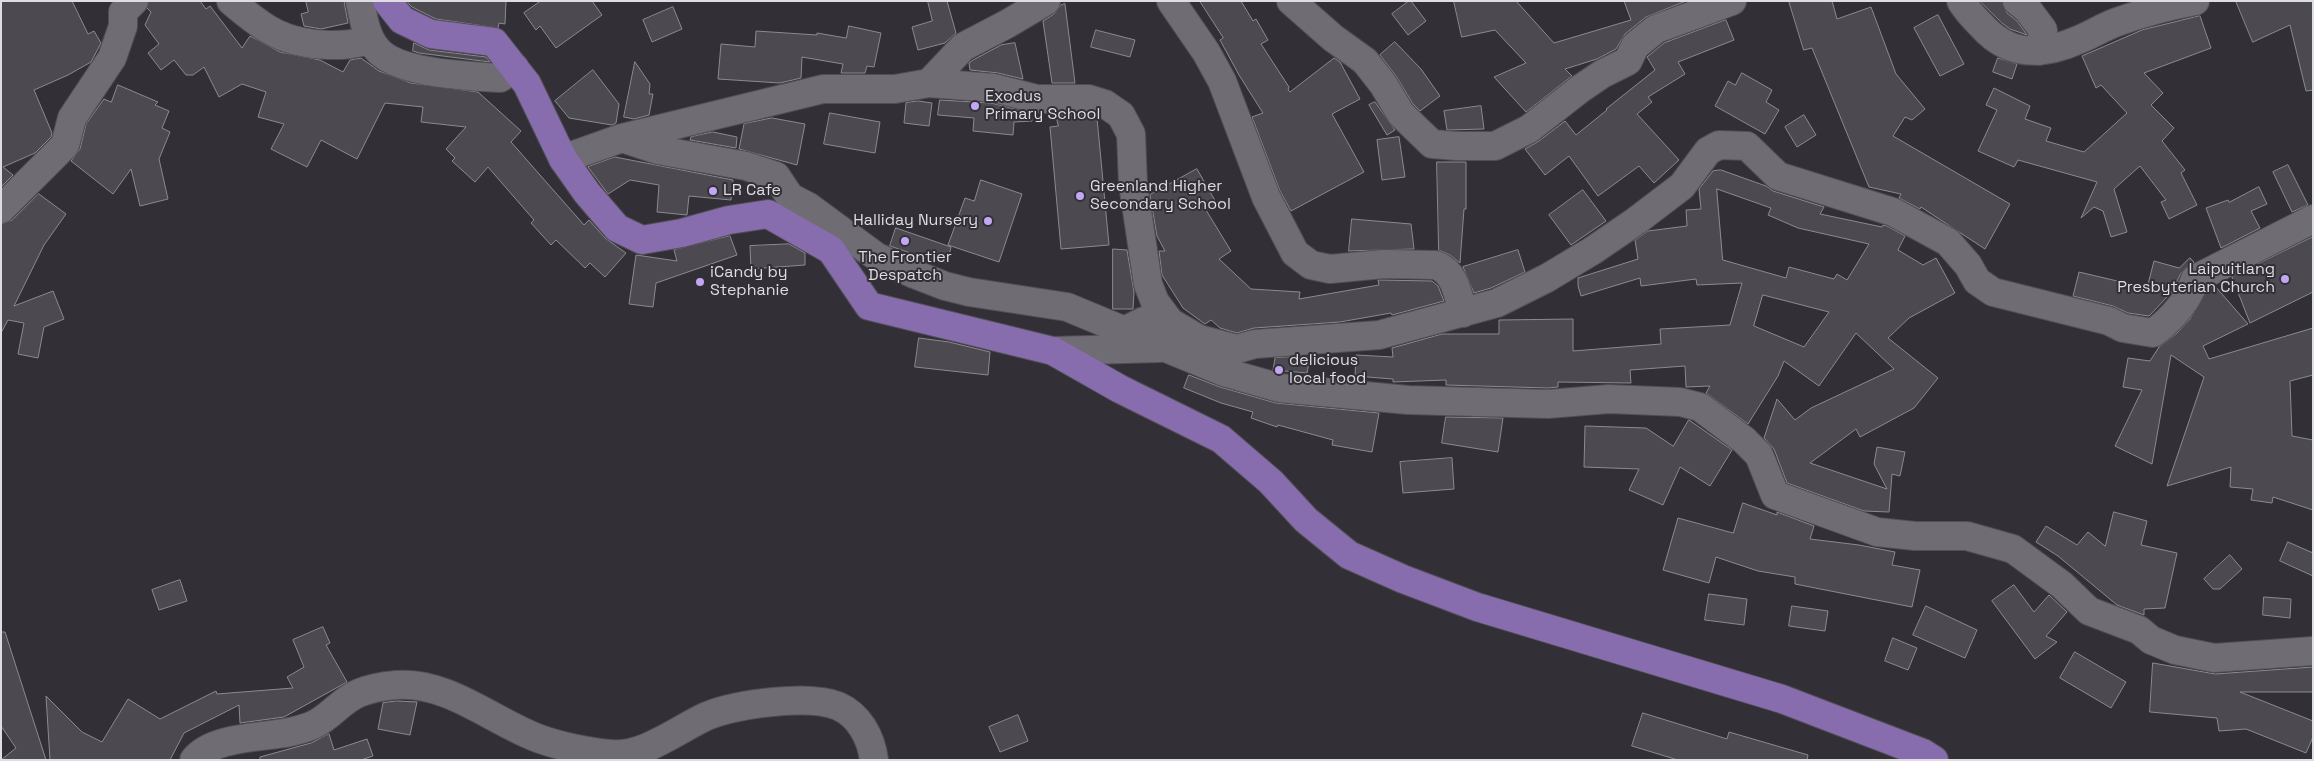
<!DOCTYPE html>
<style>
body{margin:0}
#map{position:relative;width:2314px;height:761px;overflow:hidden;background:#323036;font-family:"Space Grotesk",sans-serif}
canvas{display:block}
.frame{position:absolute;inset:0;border:2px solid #dedde1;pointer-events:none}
</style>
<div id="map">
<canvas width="2314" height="761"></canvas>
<div class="frame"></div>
</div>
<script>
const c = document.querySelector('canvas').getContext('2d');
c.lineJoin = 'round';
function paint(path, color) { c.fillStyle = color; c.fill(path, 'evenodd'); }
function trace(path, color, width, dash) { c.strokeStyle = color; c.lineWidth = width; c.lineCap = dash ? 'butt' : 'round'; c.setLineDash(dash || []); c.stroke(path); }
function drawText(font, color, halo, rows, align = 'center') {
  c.font = font + ' "Space Grotesk",sans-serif'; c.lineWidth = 4; c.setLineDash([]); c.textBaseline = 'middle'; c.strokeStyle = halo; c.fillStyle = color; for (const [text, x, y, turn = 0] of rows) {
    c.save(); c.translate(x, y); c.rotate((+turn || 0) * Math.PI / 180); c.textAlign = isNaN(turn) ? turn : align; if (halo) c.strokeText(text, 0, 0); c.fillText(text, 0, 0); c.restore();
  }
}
const building = new Path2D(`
 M1,1H72L88,34L94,31L101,43L91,62L68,75L34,90L52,133L51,137L35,153L3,167L13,175L1,187Z
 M149,1H200L206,9L210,6L242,48L250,36L280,52L320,60L343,72L350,60L361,58L379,71L411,83L478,92L521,131L511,142L584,225L589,220L605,238L626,253L605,277L590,263L585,268L556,240L551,245L531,223L534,220L488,167L475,182L452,161L455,158L446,149L466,127L421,122L423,107L385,103L357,159L321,140L307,167L271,149L284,124L258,117L266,92L242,84L219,97L204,67L193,75H186L174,60L161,70L148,53L159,44L145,25L151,12L147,8Z
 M306,1H344L348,23L321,29L304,26L301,14L308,12Z
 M407,1H506L505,24L499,23L498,28L436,19L412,7Z
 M541,1H592L602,15L556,48L540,26L536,30L524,13Z
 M928,1H947L956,33L945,43L918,50L912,27L932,21Z
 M1200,1H1241L1253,21L1256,19L1268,40L1261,44L1289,87L1288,90L1290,92L1334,58L1340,62L1360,99L1332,114L1364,172L1291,211L1280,191L1252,117L1263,113L1239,75L1220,40L1223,38Z
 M1409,1H1411L1426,21L1408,35L1392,14Z
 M1454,1H1516L1554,43L1631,20L1624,1H1686L1646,17L1625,34L1616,49L1597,59L1565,69L1572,76L1526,112L1494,77L1526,63L1495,30L1462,37Z
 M1789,1H1832L1837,19L1871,7L1896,74L1925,109L1912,120L1905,117L1893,136L2010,204L1985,249L1921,207L1920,209L1899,198L1901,194L1869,187L1812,48L1804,50Z
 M1980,1H2002L2007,13L2017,21L2027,35L2010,29L2002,23Z
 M2236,1H2313V90L2306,91L2290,25L2253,42Z
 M1065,4L1075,83H1052L1043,21L1054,14L1061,5Z
 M673,7L682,29L652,42L643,20Z
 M1938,15L1964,64L1940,76L1914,28Z
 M2200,16L2211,48L2144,73L2163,93L2151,105L2174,128L2162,141L2185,170L2181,173L2197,205L2169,219L2161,202L2166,200L2140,166L2114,189L2127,232L2111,237L2103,211L2094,207L2081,218L2097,182L2018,160L2014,167L1978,151L1997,110L1986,105L1994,88L2030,106L2025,119L2051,128L2046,141L2084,152L2127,113L2101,85L2096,88L2082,56L2142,30Z
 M1726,20L1734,40L1678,62L1685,74L1648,97L1652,102L1637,114L1679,160L1654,183L1639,166L1598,196L1569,156L1545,175L1525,149L1539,141L1565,121L1576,135L1607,110L1606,109L1655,70L1647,57L1664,43Z
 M849,26L881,33L874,67L867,66L865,73H841L843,64L802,57L801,78L780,83L718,79L721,44L755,47L756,31L817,35V33L846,38Z
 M1096,30L1135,40L1130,57L1091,47Z
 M1395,42L1421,69L1440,96L1420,111L1413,104L1396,76L1380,55Z
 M414,43L429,50L486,57L490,62L419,53L413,51Z
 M1015,43L1023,79L998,73L970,70L969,63L973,60L1001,45Z
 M1998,58L2017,64L2012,79L1993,72Z
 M635,62L650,84L649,94H653L649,115L634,119L624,117Z
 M593,70L619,104L616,123L612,125L569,118L555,101Z
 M1742,73L1772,90L1766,102L1779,110L1765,134L1715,106L1728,81L1735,85Z
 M118,85L158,102L155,105L169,111L162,128L170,132L159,159L168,199L140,206L131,169L113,194L71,161L80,149L86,124L104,99L111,102Z
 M940,100L991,103L1031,113L1032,121L1014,122L1013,135L973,131L974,118L938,115Z
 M918,101L932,103L929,126L904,123L906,103Z
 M1375,102L1395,130L1387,135L1369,105Z
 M1481,106L1484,129L1447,130L1444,111Z
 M830,113L880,122L875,153L824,144Z
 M1056,115H1087L1097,118L1109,245L1061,249L1050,127L1058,126Z
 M1804,115L1816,135L1797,147L1785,127Z
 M772,118L805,124L797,165L739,149L744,124Z
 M713,132L737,137L736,148L690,140L691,137Z
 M1399,137L1405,177L1382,180L1377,140Z
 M615,157L733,180L731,200L689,196L687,215L657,212L659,185L630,180L608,194L588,167Z
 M1437,162H1466V209H1464L1460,263L1450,255L1439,250Z
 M2288,165L2308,205L2292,212L2273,172Z
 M1197,169L1217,204L1206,210L1231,251L1219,259L1251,289L1300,292L1299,299L1379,285L1378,280L1432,281L1438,286L1444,301L1392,315L1391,313L1340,322L1254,328L1237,333L1220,328L1211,320L1205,324L1183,308L1162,275L1159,251H1165L1157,236L1150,195Z
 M1721,170L1766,186L1773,191L1824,207L1820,214L1882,227L1883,225L1887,226L1905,236L1898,250L1923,265L1936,258L1955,293L1909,318L1888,338L1938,378L1914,408L1860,437L1856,429L1810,463L1887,489L1874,464L1877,447L1905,452L1900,476L1892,474L1889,512L1864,511L1787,483L1774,449L1764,438L1777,399L1795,420L1811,408L1894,369L1856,333L1819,386L1784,361L1778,376L1748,424L1706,393L1710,386L1686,387L1685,366L1630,370L1631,383L1558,382V387L1548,388L1446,385V380L1393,382V379L1355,376L1356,355L1393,357L1392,348L1442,334H1499V320L1573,319V351L1661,344L1660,329L1730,325L1742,283L1697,285L1696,279L1641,286L1640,278L1581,296L1578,286V278L1638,259L1635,240L1648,231L1687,226L1686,210L1701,209L1699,189L1713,171ZM1717,189L1771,208L1768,215L1798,228L1869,244L1847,280L1837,274L1834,279L1789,267L1786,278L1723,260ZM1763,295L1829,312L1804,347L1754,326Z
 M981,180L1022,194L999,262L948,245L965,198L974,201Z
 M2259,187L2267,204L2251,211L2260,228L2221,248L2206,208L2228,200L2229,202Z
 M1583,190L1606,221L1571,245L1549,215Z
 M39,194L66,214L44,245L14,306L53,291L64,319L44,327L38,358L18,354L24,323L8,320L1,333V224L12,220Z
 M1352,219L1411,224L1414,249L1349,251Z
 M896,228L951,247L947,263L922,257L890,246Z
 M730,236L737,255L656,283L653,307L629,304L636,255L677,261L674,250Z
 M2313,237V292L2250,323L2232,277Z
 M789,244L805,253V265L751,269L750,246Z
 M1113,249L1127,250L1134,292L1133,309H1113Z
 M1518,250L1525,272L1491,288L1474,293L1463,267Z
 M2190,258L2194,262L2181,273L2171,293L2149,316L2128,313L2113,306L2073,296L2079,272L2147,288L2154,261L2179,268Z
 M2215,286L2248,324L2203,346L2209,359L2313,328V375L2290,381L2292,436L2313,440V510L2273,497L2272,503L2251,500L2253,489L2230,487L2231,467L2167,486L2204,377L2171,355L2152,464L2115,446L2142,390L2123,387L2128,358L2150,361L2159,347L2177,333L2190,319L2207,290Z
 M919,338L949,342L990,352L988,375L915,367Z
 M1304,356L1310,357L1307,373L1273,370L1275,358Z
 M1189,375L1220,387L1276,403L1379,413L1372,452L1332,445L1333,440L1278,425L1277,427L1251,418L1253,412L1221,403L1184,388Z
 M1446,417L1503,418L1498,452L1442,443Z
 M1689,420L1732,450L1710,486L1680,467L1663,505L1629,490L1639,469L1584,467L1585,426L1646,428L1673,446Z
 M1452,458L1454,489L1403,493L1400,462Z
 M1743,503L1777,515V512L1814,526L1810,539L1859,545L1895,552L1892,565L1920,570L1912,607L1795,584V577L1758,571L1716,557L1709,583L1663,570L1678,518L1733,533Z
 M2114,512L2147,521L2141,545L2177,553L2165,608L2144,609V615L2117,605L2058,556L2036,542L2046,526L2077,545L2088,532L2105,546Z
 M2288,542L2313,553V576L2280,561Z
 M2230,555L2242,569L2220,589H2213L2204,579Z
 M180,580L187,601L159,610L152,590Z
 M2014,585L2034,612L2049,595L2067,612L2046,636L2057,642L2035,659L1992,601Z
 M1709,594L1747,599L1744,625L1705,620Z
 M2264,597L2291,599L2290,618L2263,615Z
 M1792,606L1828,611L1825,631L1789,626Z
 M1926,606L1977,630L1965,658L1913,635Z
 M323,627L330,643L326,645L347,682L284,717L240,723L239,705L184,733L170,760H50L46,696L82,732L102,742L128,699L160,719L216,691L217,694L293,688L287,677L304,667L293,640Z
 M1,632H5L46,760H1L16,748L1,726Z
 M1893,638L1917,648L1908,670L1885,661Z
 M2075,652L2126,682L2111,708L2060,678Z
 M2153,663L2215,674L2313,667V692H2240L2313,721V737L2306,753L2246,729L2219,731L2217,718L2150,712Z
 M397,701L417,702L410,735L378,729L383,703Z
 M1643,713L1727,739L1729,732L1808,755L1807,760H1678L1632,746Z
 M1018,715L1028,741L1000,752L989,727Z
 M329,734L334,750L367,739L373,756L361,760H260V757L311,743Z`);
const minor = new Path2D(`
 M231,1C265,30 283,43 328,45C344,45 356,45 370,39
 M360,1C363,17 366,36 376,48C395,74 470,76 500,78L515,68
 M1171,1L1206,52L1222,81L1266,197L1295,253L1311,265L1330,269L1384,264L1436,265C1455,272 1458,294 1463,313
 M1291,1L1333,38L1365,61L1383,84L1401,114L1432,144L1457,146H1495L1529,129L1580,89L1602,74L1628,61L1635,46L1656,29L1732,1
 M1961,1C1966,10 1974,18 1981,25C2009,57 2042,56 2078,40C2091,35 2103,27 2117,22C2142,13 2168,6 2195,1
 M2017,1L2028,10L2043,30L2040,51
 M929,83L963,47L1007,24L1046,1
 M622,138L823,89H895L929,83L994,88L1037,99H1089L1105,104L1121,115L1131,134L1133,184L1148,284L1155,302L1170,322
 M563,159L622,138L658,150L746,166L776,176L790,197L809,207L877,257L914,274L945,286L969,292L1067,307L1224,372L1280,388L1408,400L1548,404L1609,399L1680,402L1700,407L1744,440L1759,455L1775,495L1877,532L1915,536H1967L2013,549L2062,585L2089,611L2139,630L2151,640L2175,650L2214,658L2313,651
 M1,209L65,145L72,118L112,58L123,26V12L134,1
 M1126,330L1144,321L1157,319L1170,322L1199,339L1237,349L1255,344L1379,335L1497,303L1547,278L1592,251L1636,221L1682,186L1708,151L1719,145L1747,146L1778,176L1893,212L1948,242L1968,265L1977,281L1993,292L2109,321L2123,328L2153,333C2172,319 2188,301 2195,279L2313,219
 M1053,351L1160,348
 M194,760C213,736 262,738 290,732C298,730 308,728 315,724C331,716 342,700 359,693C369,689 384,686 396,685C449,681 493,722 540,739C559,746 589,752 610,754C643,758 678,729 707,716C736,704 809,694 838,706C859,715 871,737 874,760`);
const primary = new Path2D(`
 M387,1L402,20L431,34L494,42L527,84L563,159L587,193L617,228L642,240L682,233L729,220L768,214L831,250L869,306L1053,351L1120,389L1221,439L1271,482L1306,520L1349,555L1403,579L1477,607L1782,699L1923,753L1934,760`);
const markers = [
 [975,106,5,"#c3a7f2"],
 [713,191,5,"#c3a7f2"],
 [1080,196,5,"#c3a7f2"],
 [988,221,5,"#c3a7f2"],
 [905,241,5,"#c3a7f2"],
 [2285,279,5,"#c3a7f2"],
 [700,282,5,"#c3a7f2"],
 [1279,370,5,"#c3a7f2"]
];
const poiNames = [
 ["Exodus",985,97],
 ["Primary School",985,115],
 ["Greenland Higher",1090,187],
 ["Secondary School",1090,205],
 ["LR Cafe",723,191],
 ["Halliday Nursery",978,221,"right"],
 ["The Frontier",905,258,"center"],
 ["Despatch",905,276,"center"],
 ["Laipuitlang",2275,270,"right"],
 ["Presbyterian Church",2275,288,"right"],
 ["iCandy by",710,273],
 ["Stephanie",710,291],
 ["delicious",1289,361],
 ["local food",1289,379]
];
paint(building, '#4c4951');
trace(building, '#8b8991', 1);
trace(minor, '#514f55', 30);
trace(primary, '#514f55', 30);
trace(minor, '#6f6c74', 28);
trace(primary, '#876dae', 28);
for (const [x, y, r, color] of markers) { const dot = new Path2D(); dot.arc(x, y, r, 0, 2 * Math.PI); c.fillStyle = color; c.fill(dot); trace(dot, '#323036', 2); }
drawText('16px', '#dedde1', '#323036', poiNames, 'left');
</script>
